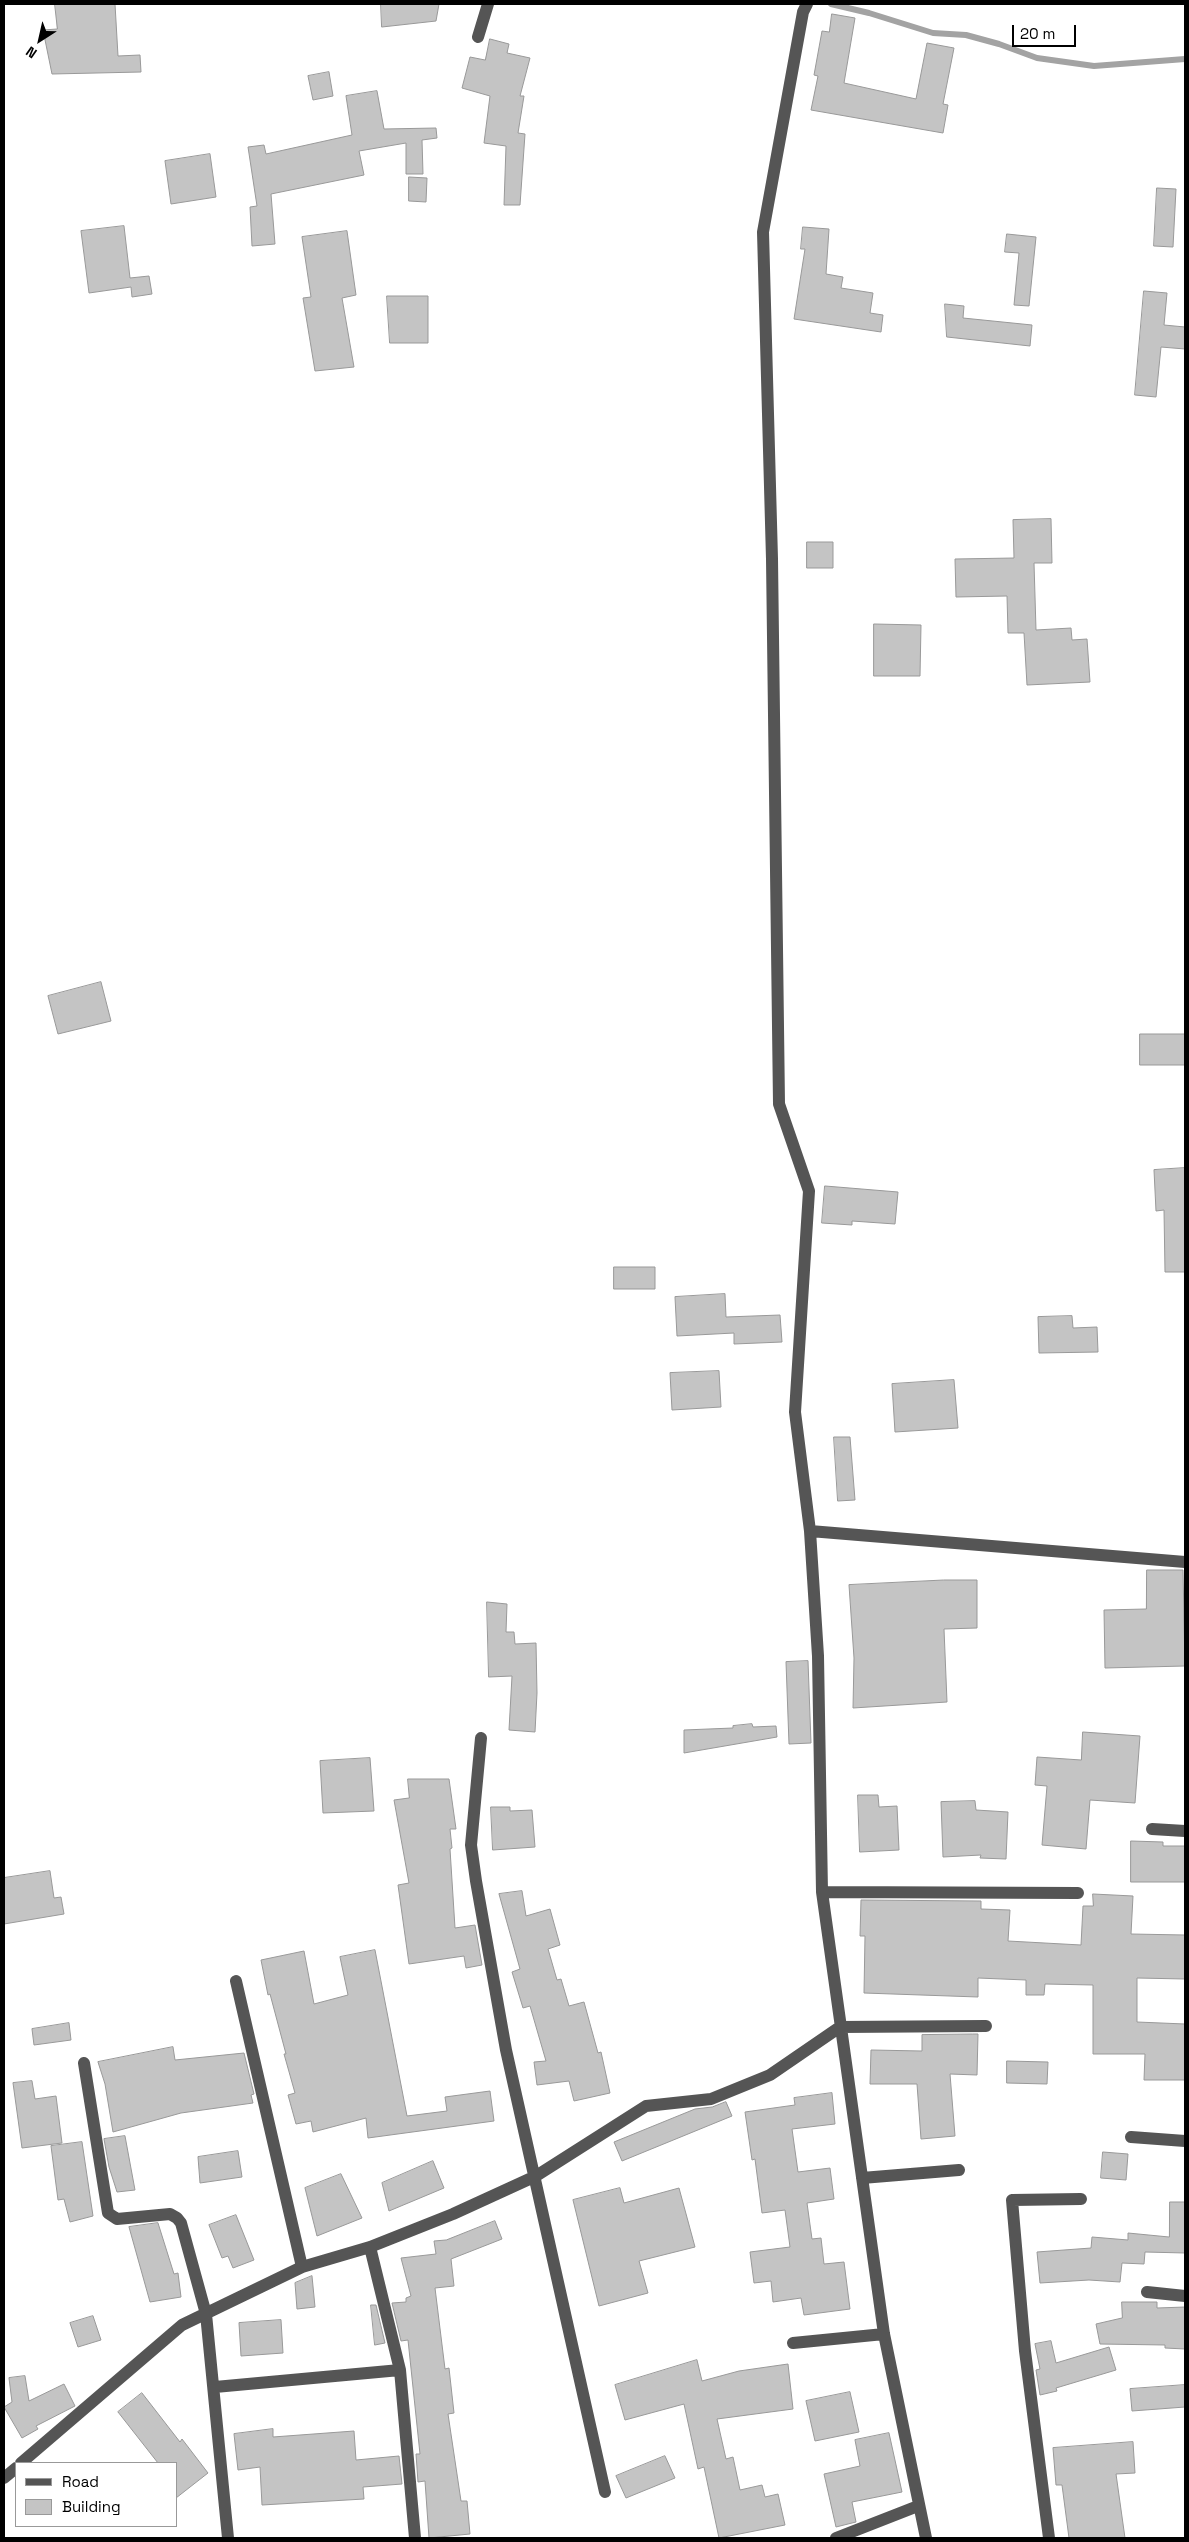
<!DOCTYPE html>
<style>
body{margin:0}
#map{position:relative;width:1189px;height:2542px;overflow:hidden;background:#fff;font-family:"Space Grotesk",sans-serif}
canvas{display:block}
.frame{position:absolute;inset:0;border:5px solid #000;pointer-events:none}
.legend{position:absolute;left:15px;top:2462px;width:162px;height:65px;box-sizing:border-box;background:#fff;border:1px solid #999;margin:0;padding:6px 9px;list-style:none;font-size:15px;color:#000}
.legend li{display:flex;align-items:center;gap:10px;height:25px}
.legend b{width:25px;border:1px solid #999}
.north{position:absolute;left:15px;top:15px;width:50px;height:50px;-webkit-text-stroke:4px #fff;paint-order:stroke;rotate:215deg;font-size:14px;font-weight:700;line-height:20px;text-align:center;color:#000}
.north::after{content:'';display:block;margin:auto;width:18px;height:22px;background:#000;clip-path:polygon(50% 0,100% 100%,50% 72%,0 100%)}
.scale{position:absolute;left:1012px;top:25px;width:64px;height:22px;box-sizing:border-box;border:2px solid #000;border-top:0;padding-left:6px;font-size:15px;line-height:18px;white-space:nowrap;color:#000;-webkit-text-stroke:4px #fff;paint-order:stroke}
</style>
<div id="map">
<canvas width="1189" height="2542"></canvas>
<div class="frame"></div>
<ul class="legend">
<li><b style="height:6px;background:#555"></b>Road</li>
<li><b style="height:14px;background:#c4c4c4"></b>Building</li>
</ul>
<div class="north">N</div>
<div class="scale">20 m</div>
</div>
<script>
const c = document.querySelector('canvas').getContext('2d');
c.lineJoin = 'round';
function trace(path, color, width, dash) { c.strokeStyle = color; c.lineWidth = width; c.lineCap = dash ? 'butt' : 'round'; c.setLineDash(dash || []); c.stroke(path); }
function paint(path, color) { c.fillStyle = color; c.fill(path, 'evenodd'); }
const stream = new Path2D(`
 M831,4L869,13L933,33L966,35L999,44L1037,58L1094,66L1185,59`);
const building = new Path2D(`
 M55,4H115L118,56L140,55L141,72L52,74L43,30L57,29Z
 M381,4H439L436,21L382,27Z
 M832,14L855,18L844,83L916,99L927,43L954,48L943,104L948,105L943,133L811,110L818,76L814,75L822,31L829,32Z
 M490,39L509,44L507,53L530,58L520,96H524L518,133L525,134L520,205H504L506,146L484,143L490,96L462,88L470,57L485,60Z
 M329,72L333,96L313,100L308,76Z
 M377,91L384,129L436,128L437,138L422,140L423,174H406V143L359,151L364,175L271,194L275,244L252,246L250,207L257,206L248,147L264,145L266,154L352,135L346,96Z
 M210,154L216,197L171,204L165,161Z
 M409,177L427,178L426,202L409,201Z
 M1157,188L1176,189L1173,247L1154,246Z
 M124,226L130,278L149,276L152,294L132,297L131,287L89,293L81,231Z
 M803,227L829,229L826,274L843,277L841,288L873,293L870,313L883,315L881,332L794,319L805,249H801Z
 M347,231L356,295L342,298L354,367L315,371L303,298L311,297L302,237Z
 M1007,234L1036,237L1029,306L1014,305L1019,253L1005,252Z
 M1144,291L1167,293L1164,325L1185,327V349L1161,347L1156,397L1135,395Z
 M387,296H428V343H390Z
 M945,304L964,306L963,318L1032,325L1030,346L947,337Z
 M1051,519L1052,563H1034L1036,630L1071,628L1072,640L1087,639L1090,682L1027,685L1024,633H1008L1007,596L956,597L955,559L1014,558L1013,520Z
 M807,542H833V568H807Z
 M874,624L921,625L920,676H874Z
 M101,982L111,1021L58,1034L48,996Z
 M1140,1034H1185V1065H1140Z
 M1185,1168V1272H1165L1164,1210L1156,1211L1154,1170Z
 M825,1186L898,1192L895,1224L852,1221V1225L822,1223Z
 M614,1267H655V1289H614Z
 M725,1294L726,1317L780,1315L782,1342L734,1344V1333L677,1336L675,1297Z
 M1072,1316L1073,1328L1097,1327L1098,1352L1039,1353L1038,1317Z
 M719,1371L721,1407L672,1410L670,1373Z
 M954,1380L958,1428L895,1432L892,1384Z
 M834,1437H850L855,1500L838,1501Z
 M1147,1570H1183L1185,1666L1105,1668L1104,1610L1146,1609Z
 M944,1580H977V1628L944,1629L947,1702L853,1708L854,1658L849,1585Z
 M487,1602L507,1604L506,1632H514L515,1644L536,1643L537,1693L535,1732L509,1730L512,1676L489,1677Z
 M808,1661L811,1743L789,1744L786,1662Z
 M752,1724L753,1727L776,1726L777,1737L684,1753V1730L733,1728V1726Z
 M1083,1732L1140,1736L1135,1803L1090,1800L1086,1849L1042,1845L1047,1786L1035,1785L1037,1757L1081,1760Z
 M370,1758L374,1811L323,1813L320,1761Z
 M408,1779H449L456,1829H450L452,1848L450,1849L455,1928L475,1925L482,1965L466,1968L464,1956L409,1964L398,1885L409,1883L394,1800L409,1798Z
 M858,1795H878L879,1807L897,1806L899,1850L860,1852Z
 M975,1801L976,1810L1008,1812L1006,1859L980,1858L981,1855L943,1857L941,1802Z
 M491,1807H510V1811L532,1810L535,1847L493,1850Z
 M1131,1841L1163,1842V1846H1185V1882H1131Z
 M50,1871L54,1898L61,1897L64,1914L4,1924V1878Z
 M522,1891L526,1916L550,1909L560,1945L548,1949L557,1980L561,1979L569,2006L584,2002L598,2053L601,2052L610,2093L574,2101L569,2081L537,2085L534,2062L546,2061L530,2006L523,2008L512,1972L520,1969L499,1894Z
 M1093,1894L1133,1896L1131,1934L1185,1935V1979L1137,1978V2022L1185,2024V2080H1144L1145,2054H1093V1985L1045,1984L1044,1995H1026V1980L978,1978V1997L864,1993L865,1936H860L861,1900L981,1901V1909L1010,1910L1008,1941L1081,1945L1083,1906H1093Z
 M375,1950L407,2116L447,2111L445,2097L490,2091L494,2121L368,2138L366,2118L313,2132L311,2121L296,2124L288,2095L295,2093L284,2054H286L270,1994L268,1995L261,1960L304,1951L314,2004L348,1995L340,1957Z
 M69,2023L71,2040L34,2045L32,2029Z
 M973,2034H978L977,2075L950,2074L955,2136L921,2139L917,2084H870L871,2050L922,2051V2035Z
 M173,2047L175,2060L244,2053L254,2094L251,2095L253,2103L181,2113L113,2132L105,2084L98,2062Z
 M1007,2061L1048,2062L1047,2084L1007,2083Z
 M32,2081L35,2099L56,2096L62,2143L22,2148L13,2083Z
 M832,2093L835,2124L792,2129L798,2172L830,2168L834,2199L807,2203L812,2239L821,2238L824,2264L844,2262L850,2309L804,2315L801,2298L773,2302L771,2281L754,2283L750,2252L790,2247L785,2210L762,2213L755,2159L752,2160L745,2112L795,2105L794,2098Z
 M726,2102L732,2116L622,2161L614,2142L695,2109L712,2107Z
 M125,2136L135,2190L117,2192L109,2167L104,2139Z
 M82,2142L93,2216L70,2222L64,2199L58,2200L51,2146Z
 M238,2151L242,2177L200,2183L198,2157Z
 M1103,2152L1128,2154L1126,2180L1101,2178Z
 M433,2161L444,2188L389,2211L382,2183Z
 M341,2174L362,2218L317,2236L305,2188Z
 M620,2188L624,2203L679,2188L695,2247L639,2261L648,2293L599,2306L573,2200Z
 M1170,2202H1185V2253L1145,2252L1144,2264L1122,2263L1120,2282L1089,2280L1040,2283L1037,2252L1091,2248L1092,2237L1128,2240V2233L1169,2237Z
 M236,2215L254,2260L233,2268L228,2256L222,2258L209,2225Z
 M495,2221L502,2239L451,2259L454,2286L435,2288L445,2369L449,2368L454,2413L448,2414L461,2501H467L470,2534L429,2538L425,2481L418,2482L416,2454H420L408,2340L401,2341L392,2303L406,2302V2298L411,2296L401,2258L436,2254L434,2241L446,2240Z
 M158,2223L174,2274L178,2273L181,2297L150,2302L129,2227Z
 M312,2276L315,2307L297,2309L295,2283Z
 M1122,2302H1157V2308L1185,2307V2349L1165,2348V2345L1100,2344L1096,2324L1122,2318Z
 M371,2305H376L385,2343L375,2345Z
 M93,2316L101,2340L78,2347L70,2323Z
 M281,2320L283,2353L241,2356L239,2323Z
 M1051,2341L1056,2363L1109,2347L1116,2370L1056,2388L1057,2391L1040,2395L1036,2370L1040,2369L1035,2344Z
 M697,2360L702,2381L739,2371L788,2364L793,2409L717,2419L726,2459L733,2457L740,2490L762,2485L765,2497L778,2494L785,2525L719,2538L704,2467L698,2469L684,2404L625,2420L615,2385Z
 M25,2376L29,2401L64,2384L75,2406L36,2426L38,2429L22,2438L4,2407L12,2402L9,2378Z
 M1185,2385V2407L1132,2411L1130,2389Z
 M850,2392L859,2432L815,2441L806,2401Z
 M142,2393L180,2442L182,2439L208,2473L176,2498V2463H158L118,2412Z
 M273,2429V2437L354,2431L356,2460L399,2456L402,2484L363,2487L364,2499L262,2505L260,2467L238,2470L234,2434Z
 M889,2433L902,2492L852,2502L856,2522L836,2527L824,2474L860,2466L855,2440Z
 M1133,2442L1135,2473L1116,2474L1125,2538H1069L1062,2485H1056L1053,2448Z
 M665,2456L675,2478L626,2498L616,2476Z`);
const minor = new Path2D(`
 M807,4L803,12L763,232L772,559L779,1104L809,1191L795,1412L810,1531L818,1656L822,1892L884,2334L926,2538
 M478,37L488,4
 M810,1531L1185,1562
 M481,1738L471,1845L476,1881L506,2050L605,2492
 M1152,1829L1185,1831
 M822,1892L1078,1893
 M236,1981L302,2267
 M84,2063L108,2213L117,2219L170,2214L177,2218L181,2223L206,2314L228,2538
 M1131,2137L1185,2141
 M862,2178L959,2170
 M370,2247L400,2370L415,2538
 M1147,2292L1185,2296
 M793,2343L884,2334
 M215,2387L400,2370
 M21,2463L182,2325L302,2267L370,2247L453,2214L536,2176L646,2106L711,2099L770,2075L840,2027L986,2026
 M4,2478L16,2468
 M836,2538L918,2506
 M1049,2538L1025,2351L1012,2200L1081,2199`);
trace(stream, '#a3a3a3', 6);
paint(building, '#c4c4c4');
trace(building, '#999', 1);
trace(minor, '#555', 12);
</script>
